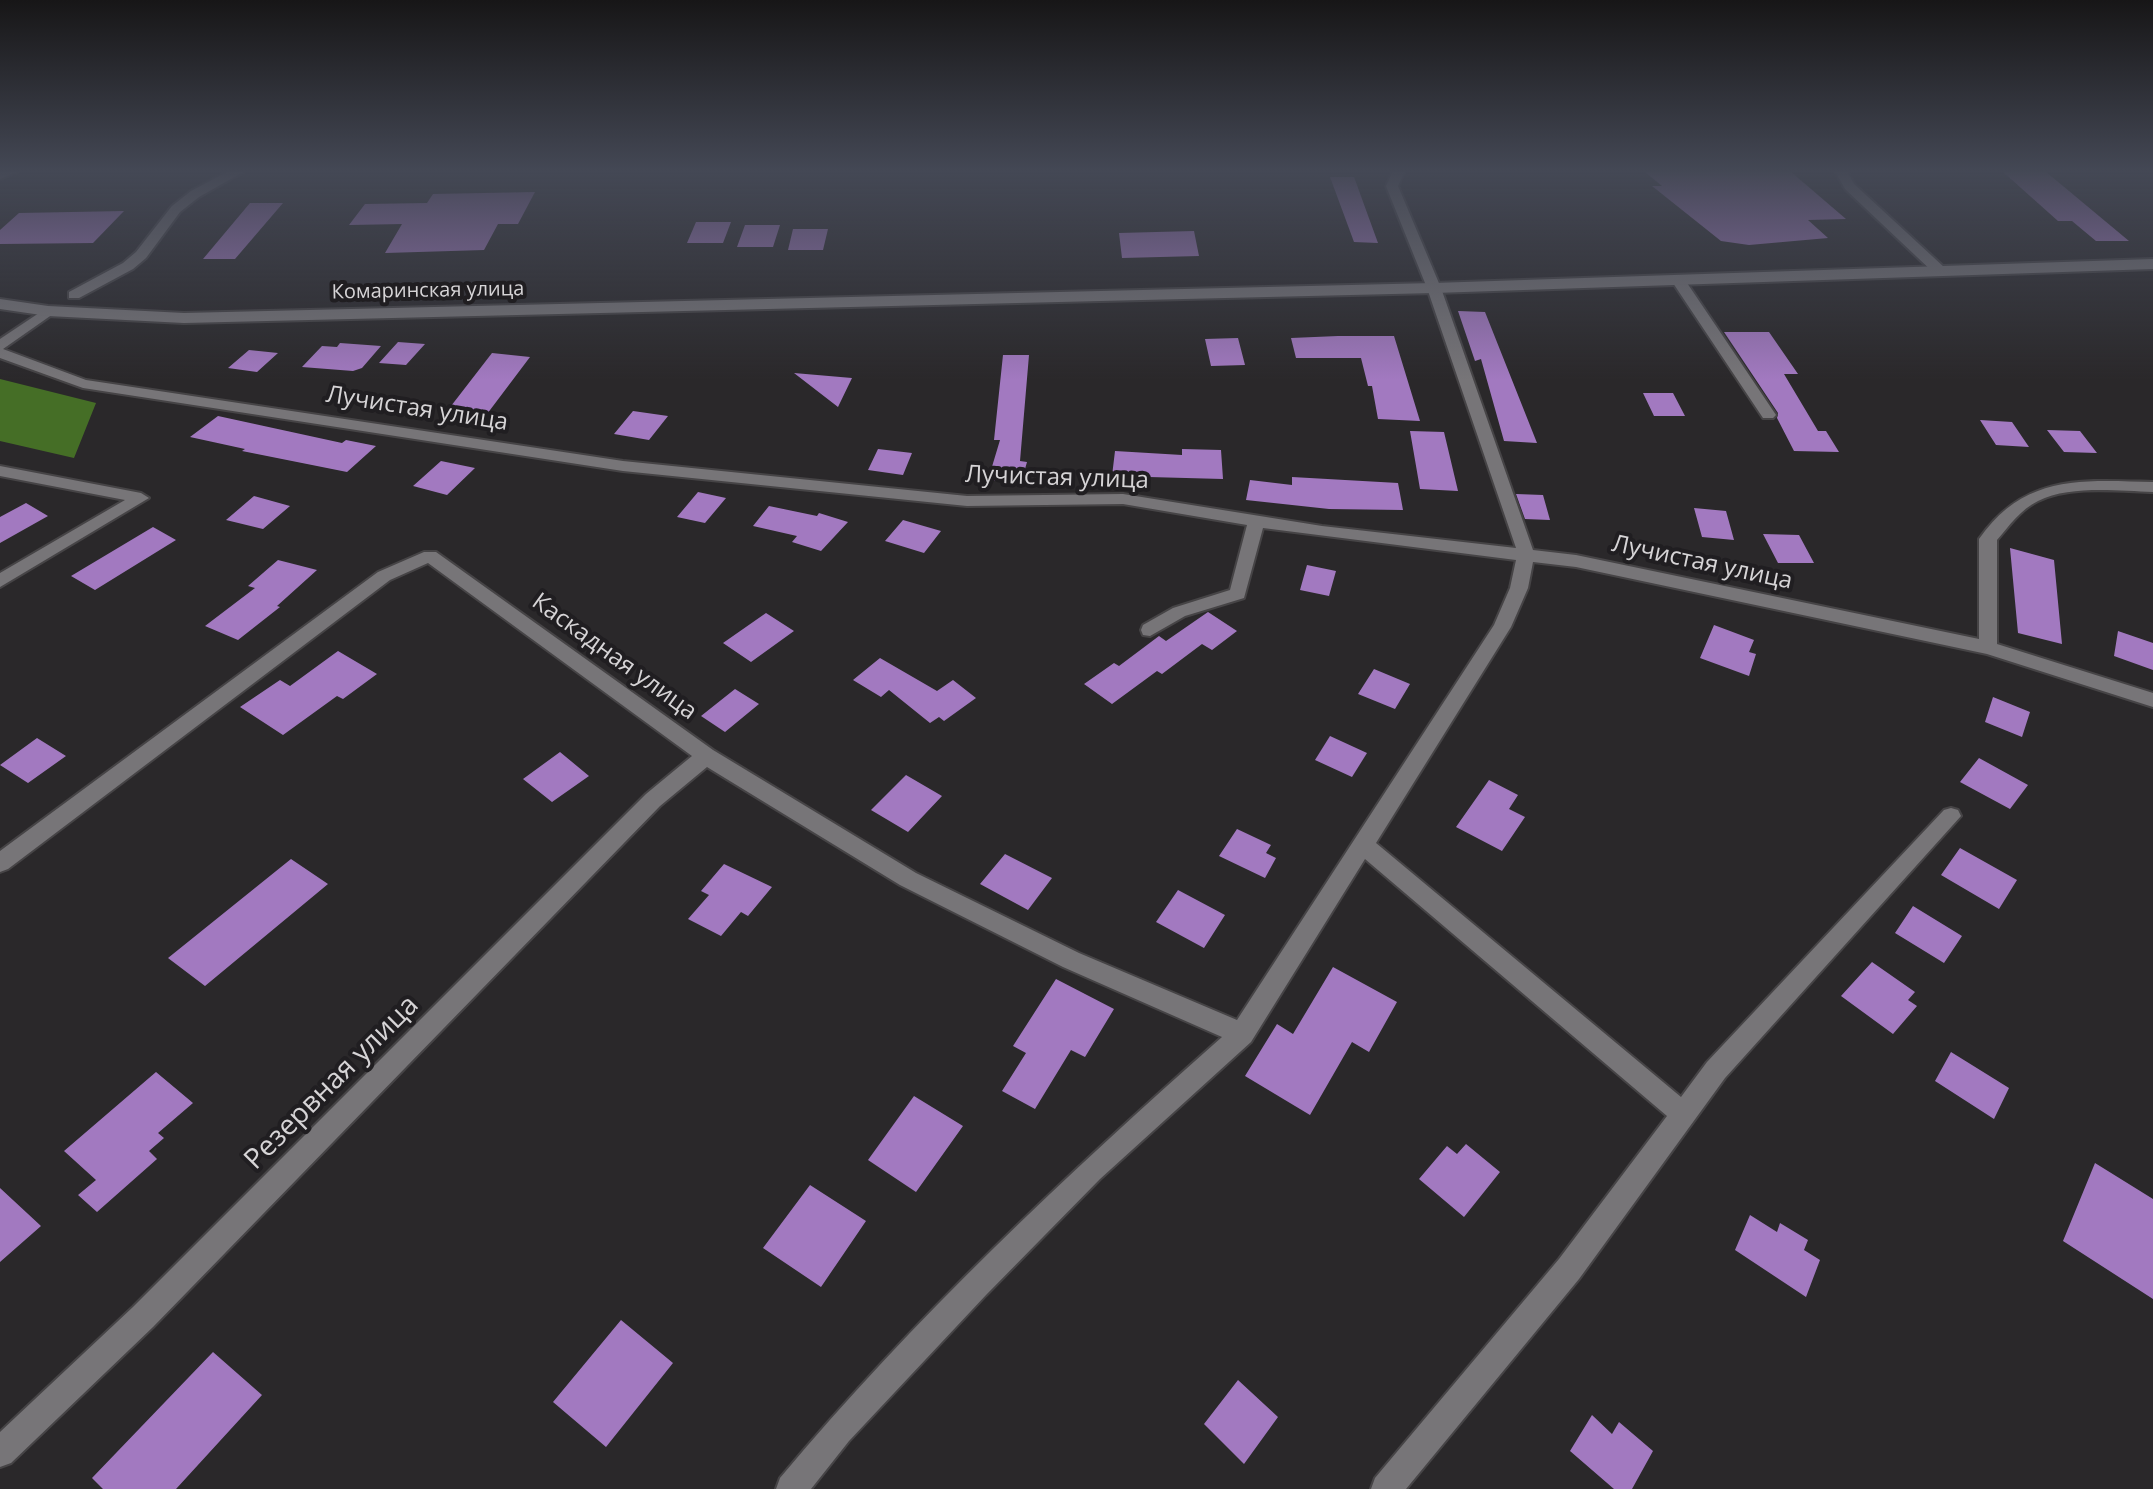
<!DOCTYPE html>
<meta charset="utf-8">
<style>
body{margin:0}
canvas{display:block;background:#2a282a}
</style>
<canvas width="2153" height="1489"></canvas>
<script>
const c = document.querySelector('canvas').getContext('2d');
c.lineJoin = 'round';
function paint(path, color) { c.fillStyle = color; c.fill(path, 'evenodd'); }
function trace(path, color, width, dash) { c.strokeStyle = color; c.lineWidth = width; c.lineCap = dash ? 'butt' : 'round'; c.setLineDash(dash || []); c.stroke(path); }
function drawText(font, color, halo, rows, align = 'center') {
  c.font = font + ' "Open Sans",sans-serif'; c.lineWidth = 8; c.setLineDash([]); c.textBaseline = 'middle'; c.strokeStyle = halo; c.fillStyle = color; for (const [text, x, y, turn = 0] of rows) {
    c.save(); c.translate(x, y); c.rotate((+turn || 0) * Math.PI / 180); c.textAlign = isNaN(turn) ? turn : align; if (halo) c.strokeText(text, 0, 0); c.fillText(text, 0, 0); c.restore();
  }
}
const forest = new Path2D(`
 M0,379L96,403L74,458L0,441Z`);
const building = new Path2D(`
 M1644,171H1790L1846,219L1808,220L1828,238L1749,245L1721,241L1652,186H1662Z
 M2002,171H2045L2129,241H2096L2072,221H2058Z
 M1330,177H1354L1378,243L1354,242Z
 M535,192L518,224H498L484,250L385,253L402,224L349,225L365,204L427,203L433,194Z
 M250,203H283L235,259H203Z
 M124,211L93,243L0,244V230L19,213Z
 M696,222H731L723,243H687Z
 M745,225H780L773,247H737Z
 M793,229H828L823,250H788Z
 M1194,231L1199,256L1122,258L1119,233Z
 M1458,311L1485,312L1537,443L1504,441L1481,359L1475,361Z
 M1724,332H1769L1798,374H1784L1818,431H1826L1839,452L1794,451L1777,418L1778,413Z
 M1338,336H1394L1420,421L1378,419L1372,386H1368L1361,358H1296L1291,338Z
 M1238,338L1245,365L1211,366L1205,339Z
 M398,342L425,344L406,365L379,363Z
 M340,343L381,346L362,368L353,371L302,367L322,346L337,347Z
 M249,350L278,353L257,372L228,368Z
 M492,353L530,357L481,422L441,419Z
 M1003,355H1029L1020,461L1027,462L1021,483L988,480L1000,440H994Z
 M794,373L852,378L838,407Z
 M1643,393H1673L1685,416H1654Z
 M633,411L668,416L649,440L614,434Z
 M218,416L342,443L346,440L376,446L347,472L242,451L245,449L190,437Z
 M1980,420L2012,422L2029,447L1996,445Z
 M2047,430L2080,431L2097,453L2064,452Z
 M1410,431L1444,432L1458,491L1420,489Z
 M878,449L912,453L903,475L868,470Z
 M1182,449L1221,450L1223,479L1112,476L1115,451L1182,455Z
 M441,461L475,468L447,495L413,486Z
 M1292,477L1398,483L1403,510L1329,509L1246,500L1250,480L1292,485Z
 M698,492L726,498L705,523L677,517Z
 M1516,494L1543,495L1550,520L1525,519Z
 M254,496L290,506L263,529L226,520Z
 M26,503L48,516L0,543V517Z
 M769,506L817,516L819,513L848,522L821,551L792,542L797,536L753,526Z
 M1694,508L1726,511L1734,540L1702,537Z
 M903,520L941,531L924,553L885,541Z
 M153,527L176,540L95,590L71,576Z
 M1763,534L1799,535L1814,563H1778Z
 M2010,548L2054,560L2062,644L2018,633Z
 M278,560L317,570L277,606L280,607L238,640L205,626L255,588L248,586Z
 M1307,565L1336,571L1329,596L1300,590Z
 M1208,612L1237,631L1212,650L1202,644L1162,674L1157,671L1112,704L1084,684L1114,663L1119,666L1159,636L1166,641Z
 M766,613L794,631L751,662L723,643Z
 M1714,625L1754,640L1749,652L1756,654L1749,676L1700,658Z
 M2118,631L2153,643V670L2114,656Z
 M338,651L377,674L343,699L337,696L283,735L240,707L280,680L290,686Z
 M880,658L937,691L953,680L976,698L944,721L939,717L930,723L889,690L881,697L853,680Z
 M1374,669L1410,684L1395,709L1358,694Z
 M735,689L759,704L725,732L701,716Z
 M1993,697L2030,712L2022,737L1985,722Z
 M1330,736L1367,753L1352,777L1315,760Z
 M37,738L66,756L28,783L0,765Z
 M560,752L589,776L552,802L523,779Z
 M1979,758L2028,785L2010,809L1960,782Z
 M906,775L942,796L908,832L871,810Z
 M1489,780L1518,795L1509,809L1525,817L1502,851L1456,827Z
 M1237,829L1271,845L1266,853L1276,858L1265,878L1219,856Z
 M1960,848L2017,880L1999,909L1941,875Z
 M1005,854L1052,878L1028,910L980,884Z
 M291,859L328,884L205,986L168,958Z
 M724,864L772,887L748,916L741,912L721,936L688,919L709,895L701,891Z
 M1178,890L1225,915L1204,948L1156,922Z
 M1913,906L1962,936L1944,963L1895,933Z
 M1872,962L1915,992L1908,1000L1917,1006L1893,1034L1841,996Z
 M1333,967L1397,1002L1369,1052L1352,1042L1310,1115L1245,1076L1277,1024L1293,1034Z
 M1056,979L1114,1009L1085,1057L1071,1050L1035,1109L1002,1091L1026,1053L1013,1046Z
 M1951,1052L2009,1088L1994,1119L1935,1081Z
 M156,1072L193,1103L158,1133L164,1138L149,1151L157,1159L97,1212L78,1195L96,1180L64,1151Z
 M914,1096L963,1126L916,1192L868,1160Z
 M1466,1144L1500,1172L1464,1217L1419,1179L1447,1146L1457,1154Z
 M2095,1163L2153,1199V1299L2063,1241Z
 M810,1185L866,1221L821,1287L763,1248Z
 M0,1188L41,1226L0,1262Z
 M1750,1215L1777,1232L1780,1223L1808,1240L1804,1250L1820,1260L1806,1297L1735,1250Z
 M621,1320L673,1363L606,1447L553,1402Z
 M213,1352L262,1395L176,1489H103L92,1478Z
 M1238,1380L1278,1417L1244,1464L1204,1424Z
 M1592,1415L1612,1434L1619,1422L1653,1451L1632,1489H1614L1570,1451Z`);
const minor = new Path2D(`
 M0,171H19L0,179Z
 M229,171H245L199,197L180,212L146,258L133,269L79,298H69V292L123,263L136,252L172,206L191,191Z
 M1393,171H1405L1398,186L1441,288L1533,550L1576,555L1979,639V539C2024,474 2082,480 2153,482V492C2118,491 2070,485 2038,501C2021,509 2009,526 1997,540V644L2153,693V707L1987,654L1576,567L1533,562L1528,588L1511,627L1376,843L1681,1097L1707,1062L1944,810L1951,808L1958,810L1961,816L1725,1078L1579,1279L1406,1489H1371L1375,1478L1559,1259L1667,1116L1365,859L1251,1042L1100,1179L986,1295L849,1441L811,1489H776L780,1478C914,1318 1066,1175 1222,1037L1063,967L900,885L707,767L660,806L153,1327L11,1463L0,1467V1432L133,1307L646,794L692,756L428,563L390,580L8,869L0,872V851L378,572L424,552H436L713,750L916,873L1079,953L1237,1020L1494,625L1510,588L1516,560L1263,528L1244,598L1185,616L1150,636L1143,635L1141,630L1143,625L1173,608L1230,590L1247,525L1123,504L967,506L623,471L83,388L0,358V339L48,307L55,311L53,314L3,349L86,380L623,461L967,496L1123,494L1322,526L1516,548L1427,288L1386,186Z
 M1835,171H1847L1854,184L1945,268V274H1935L1845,189Z
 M1673,277H1683L1776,415L1773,418H1763L1671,280Z
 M0,466L141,493L149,498L0,587V573L125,500L0,476Z`);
const tertiary = new Path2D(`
 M2153,259V269L1434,293L184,323L48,316L0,309V299L48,306L184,313L1434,283Z`);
const farStreetnames = [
 ["Комаринская улица",428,291,-1]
];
const streetNames = [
 ["Лучистая улица",417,409,9],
 ["Лучистая улица",1057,478,2],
 ["Лучистая улица",1702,563,12],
 ["Каскадная улица",614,657,36]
];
const nearStreetnames = [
 ["Резервная улица",332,1083,-45]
];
paint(forest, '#456e26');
paint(building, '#a279c0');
trace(minor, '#464446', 4);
trace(tertiary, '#464446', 4);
paint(minor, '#777578');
paint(tertiary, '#777578');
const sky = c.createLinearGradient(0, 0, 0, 380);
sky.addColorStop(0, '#171617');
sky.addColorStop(0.45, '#444855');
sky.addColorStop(1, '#44485500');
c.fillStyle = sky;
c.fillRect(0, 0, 2153, 380);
drawText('20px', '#d6d4d6', '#201e21', farStreetnames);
drawText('24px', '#d6d4d6', '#201e21', streetNames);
drawText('28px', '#d6d4d6', '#201e21', nearStreetnames);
</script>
